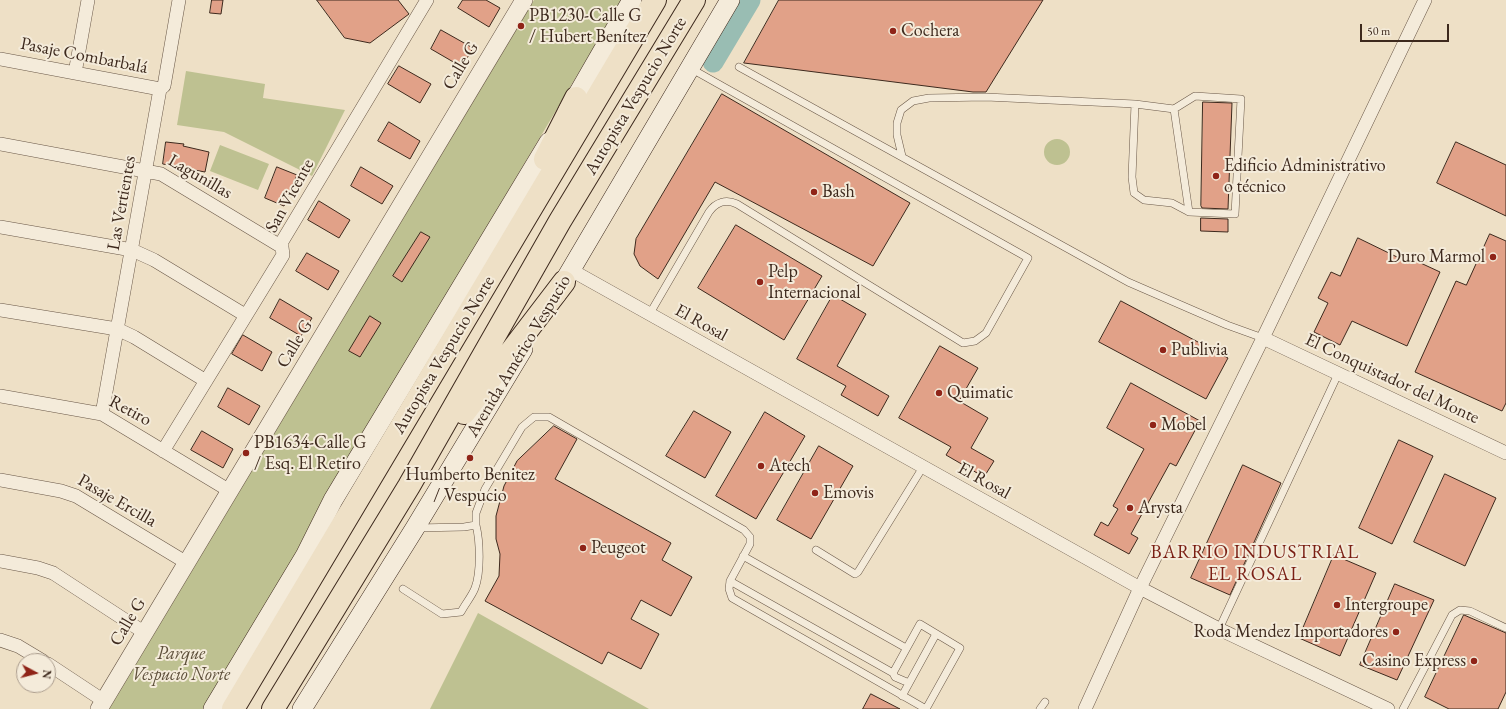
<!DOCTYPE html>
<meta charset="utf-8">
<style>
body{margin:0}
#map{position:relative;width:1506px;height:709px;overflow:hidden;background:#eee0c6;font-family:"EB Garamond",serif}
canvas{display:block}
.north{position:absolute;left:16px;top:653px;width:40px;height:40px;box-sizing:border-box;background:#f4ebda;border:1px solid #ab9d8e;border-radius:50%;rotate:97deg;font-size:11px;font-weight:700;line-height:16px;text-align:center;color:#3d291d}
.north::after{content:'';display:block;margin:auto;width:14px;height:18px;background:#8f2418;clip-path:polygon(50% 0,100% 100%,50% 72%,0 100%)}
.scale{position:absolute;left:1360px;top:24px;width:89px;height:18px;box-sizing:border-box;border:2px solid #3d291d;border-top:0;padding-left:5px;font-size:12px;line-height:14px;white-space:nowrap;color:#3d291d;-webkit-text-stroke:3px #f4ebda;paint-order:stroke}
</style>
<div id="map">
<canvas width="1506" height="709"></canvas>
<div class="north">N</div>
<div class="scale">50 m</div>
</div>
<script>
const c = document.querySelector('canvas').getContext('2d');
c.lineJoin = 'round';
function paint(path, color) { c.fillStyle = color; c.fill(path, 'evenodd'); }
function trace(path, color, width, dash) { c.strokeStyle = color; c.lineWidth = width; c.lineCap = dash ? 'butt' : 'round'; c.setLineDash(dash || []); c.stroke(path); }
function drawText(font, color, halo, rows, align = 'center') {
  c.font = font + ' "EB Garamond",serif'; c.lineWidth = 4; c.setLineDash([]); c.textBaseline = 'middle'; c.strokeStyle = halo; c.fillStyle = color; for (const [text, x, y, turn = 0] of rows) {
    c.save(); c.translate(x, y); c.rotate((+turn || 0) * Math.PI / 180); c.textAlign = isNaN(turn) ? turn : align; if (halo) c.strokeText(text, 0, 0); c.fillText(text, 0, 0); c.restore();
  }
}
const green = new Path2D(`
 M534,0H622L326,496L299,550L203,709H104Z
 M186,71L265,84L263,98L345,110L312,176L224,132L177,125Z
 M1044 152a13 13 0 1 1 26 0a13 13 0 1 1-26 0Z
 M220,145L269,164L258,190L210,171Z
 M478,613L649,709H430Z`);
const river = new Path2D(`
 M713,62L750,0`);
const building = new Path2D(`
 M212,0H223L221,14L210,13Z
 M317,0H398L409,14L370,43L345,38Z
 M463,0H486L500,8L489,27L458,8Z
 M779,0H1043L986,92H973L744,63Z
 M441,30L473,48L462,67L431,49Z
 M399,66L431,84L420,103L388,84Z
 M722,94L910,203L873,266L715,182L658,279L640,266L634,254L636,239Z
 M1203,102L1232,103L1228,209L1202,208L1201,206Z
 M389,122L420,141L410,159L378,141Z
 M166,142L184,144L183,146L209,152L205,172L163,164Z
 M1456,142L1506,165V216L1437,183Z
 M277,167L297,175L284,206L265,198Z
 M361,167L393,186L382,204L351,186Z
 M319,201L350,220L339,238L308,220Z
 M1201,218L1228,219V232L1201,231Z
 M736,225L822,276L784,340L698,288Z
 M421,232L430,237L402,282L393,276Z
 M1490,234L1506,241V403L1502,411L1415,372L1456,281L1466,285Z
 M1358,238L1397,257L1399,253L1440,272L1407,346L1352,321L1340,345L1314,332L1328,303L1318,298L1331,272L1340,276Z
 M307,253L339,271L328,290L296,271Z
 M833,295L866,314L837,366L889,396L878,416L841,395L846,386L797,359Z
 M280,299L312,318L301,336L270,318Z
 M1121,301L1228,358L1206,399L1099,342Z
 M370,316L381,323L360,357L349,351Z
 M243,335L272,352L262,371L232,354Z
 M940,346L978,368L959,401L988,418L971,448L994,461L984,477L946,455L951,447L899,418Z
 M1131,383L1200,421L1176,466L1170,463L1131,534L1138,538L1129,554L1094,535L1101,522L1108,526L1118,509L1113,506L1144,449L1107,428Z
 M228,388L260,406L249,425L218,407Z
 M694,411L731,432L705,478L666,456Z
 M765,412L805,436L756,519L716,496Z
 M554,426L577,439L555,479L671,543L662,560L692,577L671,616L641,600L631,619L659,634L641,669L608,652L602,664L485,601L499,576L500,554L496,539V516L504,486L517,461Z
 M202,431L233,449L223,468L191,450Z
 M1399,440L1433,456L1392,544L1359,528Z
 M819,446L853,466L811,539L777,520Z
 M1243,465L1281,483L1230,595L1191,578Z
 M1445,474L1496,498L1465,566L1414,542Z
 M1334,555L1376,573L1340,656L1299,638Z
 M1395,584L1434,600L1397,680L1360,665Z
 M1464,615L1506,633V692L1498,709H1449L1425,697Z
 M871,694L900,709H863Z`);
const service = new Path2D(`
 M739,67L1128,282L1227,325L1263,338
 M1174,109L1189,212
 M902,156L897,135V123L901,110L913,101L929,98L986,97L1135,104L1174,109L1195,96L1241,99L1235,214L1189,212L1172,203L1144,200L1134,193L1132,177L1135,104
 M649,315L709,212C716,202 726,199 737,204L963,343L975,341L986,333L1028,258L690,68
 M416,528L464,527L476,525V513L485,489L522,427L534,417H549L744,530L750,537V544L730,581L729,589L732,598L926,709
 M816,550L855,574L858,572L923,467
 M743,556L906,648
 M730,581L893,673
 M403,589L442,614L461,612C465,604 472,596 475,588C481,572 480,541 476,525
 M1219,629L1338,374
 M909,683L895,677L893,673L920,624L960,648L926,709
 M902,696L936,634
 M1040,709L1045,702
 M1403,709L1452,615L1460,610L1470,611L1506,628`);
const minor = new Path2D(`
 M0,59L160,89
 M75,73L88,0
 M0,144L161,174L282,247L283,255L163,451
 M0,227L132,250L154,260L245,315
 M280,245L427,0
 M571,270L1140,588L1219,629L1388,709
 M0,310L117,329L134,337L206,381
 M1263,338L1506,453
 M0,396L102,414L230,491
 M102,414L160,89L164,86L179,0
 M0,480L61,491L76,496L187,563
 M0,561L38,568L53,573L145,633
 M0,640L18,646L43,661
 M48,664L104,701
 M1085,709L1140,588L1263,338L1425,0`);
const tertiary = new Path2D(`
 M99,709L524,0`);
const secondary = new Path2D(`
 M568,111L632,0
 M556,295L730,0
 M213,709L305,556L333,500L549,142
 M302,709L415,528L523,349`);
const motorway = new Path2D(`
 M545,159L576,98
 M464,413L564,282
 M233,709L655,0
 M273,709L409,486L560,221L694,0`);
const markers = [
 [521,26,4,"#8f2418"],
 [893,31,4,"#8f2418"],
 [1216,176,4,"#8f2418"],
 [814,192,4,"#8f2418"],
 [1493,257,4,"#8f2418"],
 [760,282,4,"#8f2418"],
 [1163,350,4,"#8f2418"],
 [939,393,4,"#8f2418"],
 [1153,425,4,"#8f2418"],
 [246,453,4,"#8f2418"],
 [470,458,4,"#8f2418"],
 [761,466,4,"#8f2418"],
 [815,493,4,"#8f2418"],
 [1130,508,4,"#8f2418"],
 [583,548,4,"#8f2418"],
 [1337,605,4,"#8f2418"],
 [1396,632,4,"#8f2418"],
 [1474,661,4,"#8f2418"]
];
const poiNames = [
 ["PB1230-Calle G",529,16],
 ["/ Hubert Benítez",529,37],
 ["Cochera",901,31],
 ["Edificio Administrativo",1224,166],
 ["o técnico",1224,187],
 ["Bash",822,192],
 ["Duro Marmol",1485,257,"right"],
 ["Pelp",768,272],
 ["Internacional",768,293],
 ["Publivia",1171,350],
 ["Quimatic",947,393],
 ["Mobel",1161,425],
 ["PB1634-Calle G",254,443],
 ["/ Esq. El Retiro",254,464],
 ["Atech",769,466],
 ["Humberto Benitez",470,475,"center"],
 ["/ Vespucio",470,496,"center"],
 ["Emovis",823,493],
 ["Arysta",1138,508],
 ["Peugeot",591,548],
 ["Intergroupe",1345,605],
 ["Roda Mendez Importadores",1388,632,"right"],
 ["Casino Express",1466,661,"right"]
];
const streetNames = [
 ["Pasaje Combarbalá",84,56,11],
 ["Calle G",461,66,-59],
 ["Autopista Vespucio Norte",636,96,-59],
 ["Lagunillas",200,177,30],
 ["San Vicente",290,196,-61],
 ["Las Vertientes",122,203,-80],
 ["El Rosal",701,323,29],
 ["Calle G",295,344,-59],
 ["Autopista Vespucio Norte",444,355,-59],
 ["Avenida Américo Vespucio",519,356,-59],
 ["El Conquistador del Monte",1392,379,25],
 ["Retiro",130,411,28],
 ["El Rosal",984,481,29],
 ["Pasaje Ercilla",117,501,30],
 ["Calle G",128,622,-59]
];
const parkNames = [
 ["Parque",181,654],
 ["Vespucio Norte",181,675]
];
const neighbourhoodNames = [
 ["BARRIO INDUSTRIAL",1255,553],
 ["EL ROSAL",1255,575]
];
paint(green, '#bec191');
trace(river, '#99bdb3', 21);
paint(building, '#e1a188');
trace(building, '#3d291d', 1);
trace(service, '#695747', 8);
trace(minor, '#695747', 14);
trace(tertiary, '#695747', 18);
trace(secondary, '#3d291d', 20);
trace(motorway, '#3d291d', 24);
trace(service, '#f4ebda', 7);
trace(minor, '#f4ebda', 13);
trace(tertiary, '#f4ebda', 17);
trace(secondary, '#f4ebda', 19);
trace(motorway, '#eee0c6', 22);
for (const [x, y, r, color] of markers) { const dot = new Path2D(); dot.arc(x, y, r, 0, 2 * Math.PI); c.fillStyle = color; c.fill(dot); trace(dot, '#f4ebda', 1.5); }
drawText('18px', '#3d291d', '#f4ebda', poiNames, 'left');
drawText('18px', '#3d291d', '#f4ebda', streetNames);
drawText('italic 18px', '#5d4f3a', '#f4ebda', parkNames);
c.letterSpacing = '1px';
drawText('19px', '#7a1f14', '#f4ebda', neighbourhoodNames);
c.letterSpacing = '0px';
</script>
